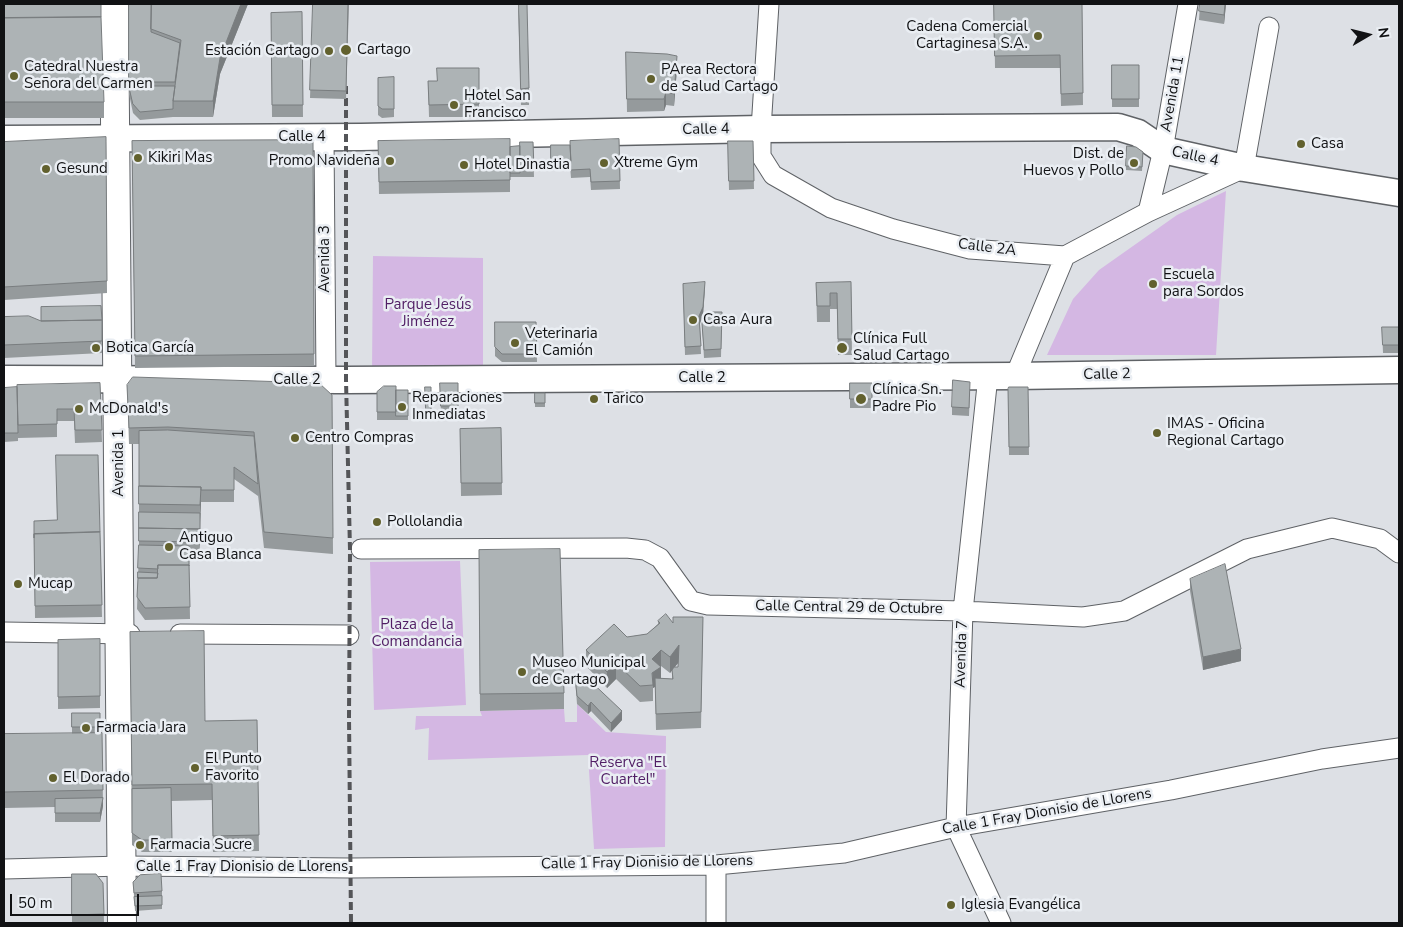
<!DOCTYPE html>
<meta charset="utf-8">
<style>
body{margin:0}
#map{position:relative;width:1403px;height:927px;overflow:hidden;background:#dde0e5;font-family:"Nunito Sans",sans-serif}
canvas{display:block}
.frame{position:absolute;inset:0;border:5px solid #111214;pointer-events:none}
.north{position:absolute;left:1343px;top:10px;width:50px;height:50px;-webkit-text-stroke:4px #eaeef3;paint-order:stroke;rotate:82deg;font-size:14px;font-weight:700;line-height:20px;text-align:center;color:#111214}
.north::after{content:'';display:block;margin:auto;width:18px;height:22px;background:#111214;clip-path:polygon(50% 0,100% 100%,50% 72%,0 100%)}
.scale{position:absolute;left:10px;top:894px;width:129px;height:22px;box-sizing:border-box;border:2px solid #111214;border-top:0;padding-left:6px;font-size:15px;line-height:18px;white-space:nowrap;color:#111214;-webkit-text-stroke:4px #eaeef3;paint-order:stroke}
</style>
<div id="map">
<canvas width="1403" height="927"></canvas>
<div class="frame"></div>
<div class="north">N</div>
<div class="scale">50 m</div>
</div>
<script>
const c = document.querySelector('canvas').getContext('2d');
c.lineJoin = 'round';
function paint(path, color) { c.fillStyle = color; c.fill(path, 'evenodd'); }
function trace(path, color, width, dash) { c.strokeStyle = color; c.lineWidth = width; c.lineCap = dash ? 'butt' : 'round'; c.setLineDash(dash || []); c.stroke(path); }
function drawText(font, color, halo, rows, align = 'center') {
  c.font = font + ' "Nunito Sans",sans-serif'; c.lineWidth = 5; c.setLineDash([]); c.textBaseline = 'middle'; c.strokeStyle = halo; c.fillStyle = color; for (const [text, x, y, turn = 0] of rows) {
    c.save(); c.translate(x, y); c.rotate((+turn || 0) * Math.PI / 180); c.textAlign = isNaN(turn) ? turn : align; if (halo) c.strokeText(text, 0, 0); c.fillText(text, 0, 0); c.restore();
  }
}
const green = new Path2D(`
 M1226,191L1216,355H1047L1073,299L1099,270L1177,215Z
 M373,256L483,258V369L372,371Z
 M460,561L466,705L374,710L370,562Z
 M577,704L606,732L666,736L665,847L594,849L588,755L428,760L429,728L415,730L416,716H482L480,711L564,709L565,722H577Z`);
const street = new Path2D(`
 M769,4L761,129V156L773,175L831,208L893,229L970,249L1065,256L1148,212L1244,168L1269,27
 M324,137L326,380
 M1148,212L1163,150L1188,4
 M988,376L963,611L956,827L1001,923
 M1015,376L1065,256
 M361,549L626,548L645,550L660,558L691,601L708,605L963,611L1083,617L1124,611L1247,549L1332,528L1380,539L1399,553
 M4,632L130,634
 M180,634L349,635
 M716,865V923
 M4,869L123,866L350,868L716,865L844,853L956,827L1171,790L1322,759L1399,748`);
const secondary = new Path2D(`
 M4,139L361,137L761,129L1118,127L1138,133L1163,150L1244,168L1399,193
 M4,379L346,380L1015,376L1399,370`);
const primary = new Path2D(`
 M114,4L122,923`);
const rail = new Path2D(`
 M346,86V380L350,550L349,717L351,923`);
const wall = new Path2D(`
 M4,4L104,102V118H4Z
 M129,4H248L220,74L213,117H173L140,120L133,113L129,94Z
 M313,4H349L346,99L310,98Z
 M518,4L529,88V105H521Z
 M994,4H1082L1083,105L1061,106L1060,68H995Z
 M1200,4H1226L1224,24L1199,20Z
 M302,12L303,117H272L271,13Z
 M626,52L677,68L674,106L666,105L664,111L627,112Z
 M1112,65H1139V107H1112Z
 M479,68V117H429L428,81H437Z
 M394,77V117L382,118L378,115V78Z
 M106,137L107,293L4,300V142Z
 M619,139L620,189L591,190L590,177L571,178L570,165H551V145H570Z
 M313,140L314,366L135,368L132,141Z
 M378,141L510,147L520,146L533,142L534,177H510V192L379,194Z
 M728,141H753L754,189L729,190Z
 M1143,152L1142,171L1126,170V166Z
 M851,282L852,355H838L837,309H830V322H817L816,283Z
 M683,284L705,290L703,315L700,324L701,354L685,355Z
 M101,306L102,353L4,358V317L41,321Z
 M722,312L721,357L704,358L702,324Z
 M495,322H536L537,362H502L495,356Z
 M1382,327H1399V353H1383Z
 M100,383L102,442L75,443L74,421H57V437L18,438V435V441L4,442V388Z
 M440,383H458V414L441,415Z
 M850,383H872V408H850Z
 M127,385L332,395L333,554L264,548L258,495V496L234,479V502H201L199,554H189L190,619L145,620L137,609L139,548V444H129Z
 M425,387H431V413L426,414Z
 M1028,387L1029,455H1009L1008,389Z
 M396,390H408V420H377V392Z
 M970,390L969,416L952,415V407Z
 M535,393H545V407H535Z
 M501,428L502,495L461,496L460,429Z
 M34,521L100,532L102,617L35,618Z
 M479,550L564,693V709L480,711Z
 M1190,579L1241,661L1203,670L1190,591Z
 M703,617L701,728L656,730L655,687L653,688V701L640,702L616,679L607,688L586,666V650L627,637L647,634L658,624V621L673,622ZM679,662L678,667H674ZM660,666H661L670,673L672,670V679L661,678Z
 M130,632L205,721L257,720L259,851L213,852L212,800L171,801L172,852H142L132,845Z
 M100,639V708L58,709V640Z
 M575,677L622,720L611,732L591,711L588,714L577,704Z
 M72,713H100V733H102L103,806L100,822H55V807L4,808V734H72Z
 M72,874L103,883L104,922L72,923Z
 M133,882L162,891V909L135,911Z`);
const shadedWall = new Path2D(`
 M241,4H248L220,74L213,117V101L220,58Z
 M1225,4H1226L1224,24V15Z
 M677,56V68L674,106V94Z
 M666,92V105L664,111V99Z
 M705,282L703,315L699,325V316Z
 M201,487V503L200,521V505Z
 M200,529V541L199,554V542Z
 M679,645V662L670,673V657Z
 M1241,649V661L1203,670V657Z
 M661,650V666L658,668L661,667V683L653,688L652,659Z
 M616,663V679L607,688V672Z
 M591,702V711L588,714V706Z
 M622,711V720L611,732V723Z
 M103,798V806L100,822V813Z`);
const building = new Path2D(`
 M4,4H101V17L4,18Z
 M129,4H151V32L180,43L175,82H129Z
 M152,4H241L220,58L213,101H173L181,40L151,29Z
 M313,4H348L346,91L310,90Z
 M519,4H527L529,88L521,89Z
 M994,4H1082L1083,93L1061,94L1060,55L995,56Z
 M1200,4H1225L1224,15L1199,11Z
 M302,12L303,105H272L271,13Z
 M101,17L104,102H4V18Z
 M626,52L667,54L677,56L674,94L666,92L664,99H627Z
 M1112,65H1139V99H1112Z
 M437,68H479V104L429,105L428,81H437Z
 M394,77V109H382L378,106V78Z
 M129,86H175L173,101V109L140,112L133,104Z
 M106,137L107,281L4,287V142Z
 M510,139V180L379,182L378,141Z
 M619,139L620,181L591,182L590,169L571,170L570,141Z
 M313,140L314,354L135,356L132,141Z
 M728,141H753L754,181H729Z
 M520,142H533L534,169H520Z
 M551,145H570L571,161H551Z
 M520,146V173H510V147Z
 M1127,146L1136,147L1143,152L1142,167L1126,166Z
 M705,282L703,307L699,316L701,346L685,347L683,284Z
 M851,282L852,339H838L837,293H830V306H817L816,283Z
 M101,306L102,320L41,321V307Z
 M706,312H722L721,349L704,350L702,324Z
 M29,316L41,321L102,320V341L4,345V317Z
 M495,322H536L537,354H502L495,347Z
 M1382,327H1399V345H1383Z
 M133,377L319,383L332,395L333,538L264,532L254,432L168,427L129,428L127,385Z
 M953,380L970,382L969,408L952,407Z
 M100,383L102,430H75L74,409H57V424L18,425L17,385Z
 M440,383H458V406H441Z
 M850,383H872V399H850Z
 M384,386H396V412H377V392Z
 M17,387L18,433H4V388Z
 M425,387H431V409H426Z
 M1009,387H1028L1029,447H1009L1008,389Z
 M396,390H408V416H396Z
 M535,393H545V403H535Z
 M501,428L502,483H461L460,429Z
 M168,430L254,436L258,484L234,467V490H201V487L139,486V431Z
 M56,455H98L100,532L34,534V538V521L57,520Z
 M139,486L201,487L200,505L139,504Z
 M139,512L200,513V529L139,528Z
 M139,528L200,529L199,542L139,541Z
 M100,532L102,605L35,606L34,534Z
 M139,545L189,546V566V565H158V569L138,568Z
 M560,549L564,693L480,694L479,550Z
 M1225,564L1241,649L1203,657L1190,579Z
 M158,565H189L190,607L145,608L137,597L138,578H157Z
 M138,572L158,573L157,578H138Z
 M666,614L673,623V617H703L701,712L656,714L655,678L673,679L672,670L674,667H678L679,645L670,657L661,650L652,659L661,667L652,673L653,685L640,686L616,663L607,672L586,650L614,624L627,637L647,634L660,623L658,621Z
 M204,631L205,721L257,720L259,835L213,836L212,784L132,785L130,632Z
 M100,639V696L58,697V640Z
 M584,675L622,711L611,723L591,702L588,706L577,696L575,677Z
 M72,713H100V727H72Z
 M102,733L103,790L4,792V734Z
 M171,788L172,840H142L132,833V789Z
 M103,798L100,813H55V799Z
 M72,874H96L103,883L104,914L72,915Z
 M161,874L162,891L134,893L133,882L140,875Z
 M162,896V905L135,906L134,897Z`);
const markers = [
 [1038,36,5,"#62612e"],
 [346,50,6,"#62612e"],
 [329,51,5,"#62612e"],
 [14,76,5,"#62612e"],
 [651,79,5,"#62612e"],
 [454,105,5,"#62612e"],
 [1301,144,5,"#62612e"],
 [138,158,5,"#62612e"],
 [390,161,5,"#62612e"],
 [604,163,5,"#62612e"],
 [1134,163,5,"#62612e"],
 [464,165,5,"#62612e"],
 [46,169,5,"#62612e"],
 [1153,284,5,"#62612e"],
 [693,320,5,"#62612e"],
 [515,343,5,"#62612e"],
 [96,348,5,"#62612e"],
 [842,348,6,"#62612e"],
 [594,399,5,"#62612e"],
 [861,399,6,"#62612e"],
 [402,407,5,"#62612e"],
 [79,409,5,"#62612e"],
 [1157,433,5,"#62612e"],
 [295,438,5,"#62612e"],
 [377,522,5,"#62612e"],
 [169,547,5,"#62612e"],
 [18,584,5,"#62612e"],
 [522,672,5,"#62612e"],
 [86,728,5,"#62612e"],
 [195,768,5,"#62612e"],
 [53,778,5,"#62612e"],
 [140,845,5,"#62612e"],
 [951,905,5,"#62612e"]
];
const poiNames = [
 ["Cadena Comercial",1028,27,"right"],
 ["Cartaginesa S.A.",1028,44,"right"],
 ["Cartago",357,50],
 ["Estación Cartago",319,51,"right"],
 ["Catedral Nuestra",24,67],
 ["Señora del Carmen",24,84],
 ["PArea Rectora",661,70],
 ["de Salud Cartago",661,87],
 ["Hotel San",464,96],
 ["Francisco",464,113],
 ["Casa",1311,144],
 ["Dist. de",1124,154,"right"],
 ["Huevos y Pollo",1124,171,"right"],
 ["Kikiri Mas",148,158],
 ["Promo Navideña",380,161,"right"],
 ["Xtreme Gym",614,163],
 ["Hotel Dinastia",474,165],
 ["Gesund",56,169],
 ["Escuela",1163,275],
 ["para Sordos",1163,292],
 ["Casa Aura",703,320],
 ["Veterinaria",525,334],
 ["El Camión",525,351],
 ["Clínica Full",853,339],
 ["Salud Cartago",853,356],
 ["Botica García",106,348],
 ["Clínica Sn.",872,390],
 ["Padre Pio",872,407],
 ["Reparaciones",412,398],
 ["Inmediatas",412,415],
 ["Tarico",604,399],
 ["McDonald's",89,409],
 ["IMAS - Oficina",1167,424],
 ["Regional Cartago",1167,441],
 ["Centro Compras",305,438],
 ["Pollolandia",387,522],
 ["Antiguo",179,538],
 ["Casa Blanca",179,555],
 ["Mucap",28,584],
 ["Museo Municipal",532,663],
 ["de Cartago",532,680],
 ["Farmacia Jara",96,728],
 ["El Punto",205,759],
 ["Favorito",205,776],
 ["El Dorado",63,778],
 ["Farmacia Sucre",150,845],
 ["Iglesia Evangélica",961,905]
];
const streetNames = [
 ["Avenida 11",1173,94,-80],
 ["Calle 4",706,130,-1],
 ["Calle 4",302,137],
 ["Calle 4",1195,157,12],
 ["Calle 2A",987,248,7],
 ["Avenida 3",325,259,-90],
 ["Calle 2",1107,375,-1],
 ["Calle 2",702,378],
 ["Calle 2",297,380],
 ["Avenida 1",119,463,-90],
 ["Calle Central 29 de Octubre",849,608,1],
 ["Avenida 7",962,654,-88],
 ["Calle 1 Fray Dionisio de Llorens",1047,812,-10],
 ["Calle 1 Fray Dionisio de Llorens",647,863,-1],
 ["Calle 1 Fray Dionisio de Llorens",242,867]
];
const parkNames = [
 ["Parque Jesús",428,305],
 ["Jiménez",428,322],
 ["Plaza de la",417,625],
 ["Comandancia",417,642],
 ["Reserva \"El",628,763],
 ["Cuartel\"",628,780]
];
paint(green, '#d4b7e3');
trace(street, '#5f6266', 21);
trace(secondary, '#5f6266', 29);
trace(primary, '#5f6266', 30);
trace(street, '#fff', 19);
trace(secondary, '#fff', 26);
trace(primary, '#fff', 28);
trace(rail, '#545558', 4, [8, 4]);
paint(wall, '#959a9c');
paint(shadedWall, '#797d7f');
paint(building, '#adb3b5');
trace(building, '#797d7f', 1);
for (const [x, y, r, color] of markers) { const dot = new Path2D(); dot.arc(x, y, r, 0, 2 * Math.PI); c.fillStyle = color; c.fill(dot); trace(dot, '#eaeef3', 2); }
drawText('15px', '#111214', '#eaeef3', poiNames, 'left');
drawText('15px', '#111214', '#eaeef3', streetNames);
drawText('15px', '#511e65', '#eaeef3', parkNames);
</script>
